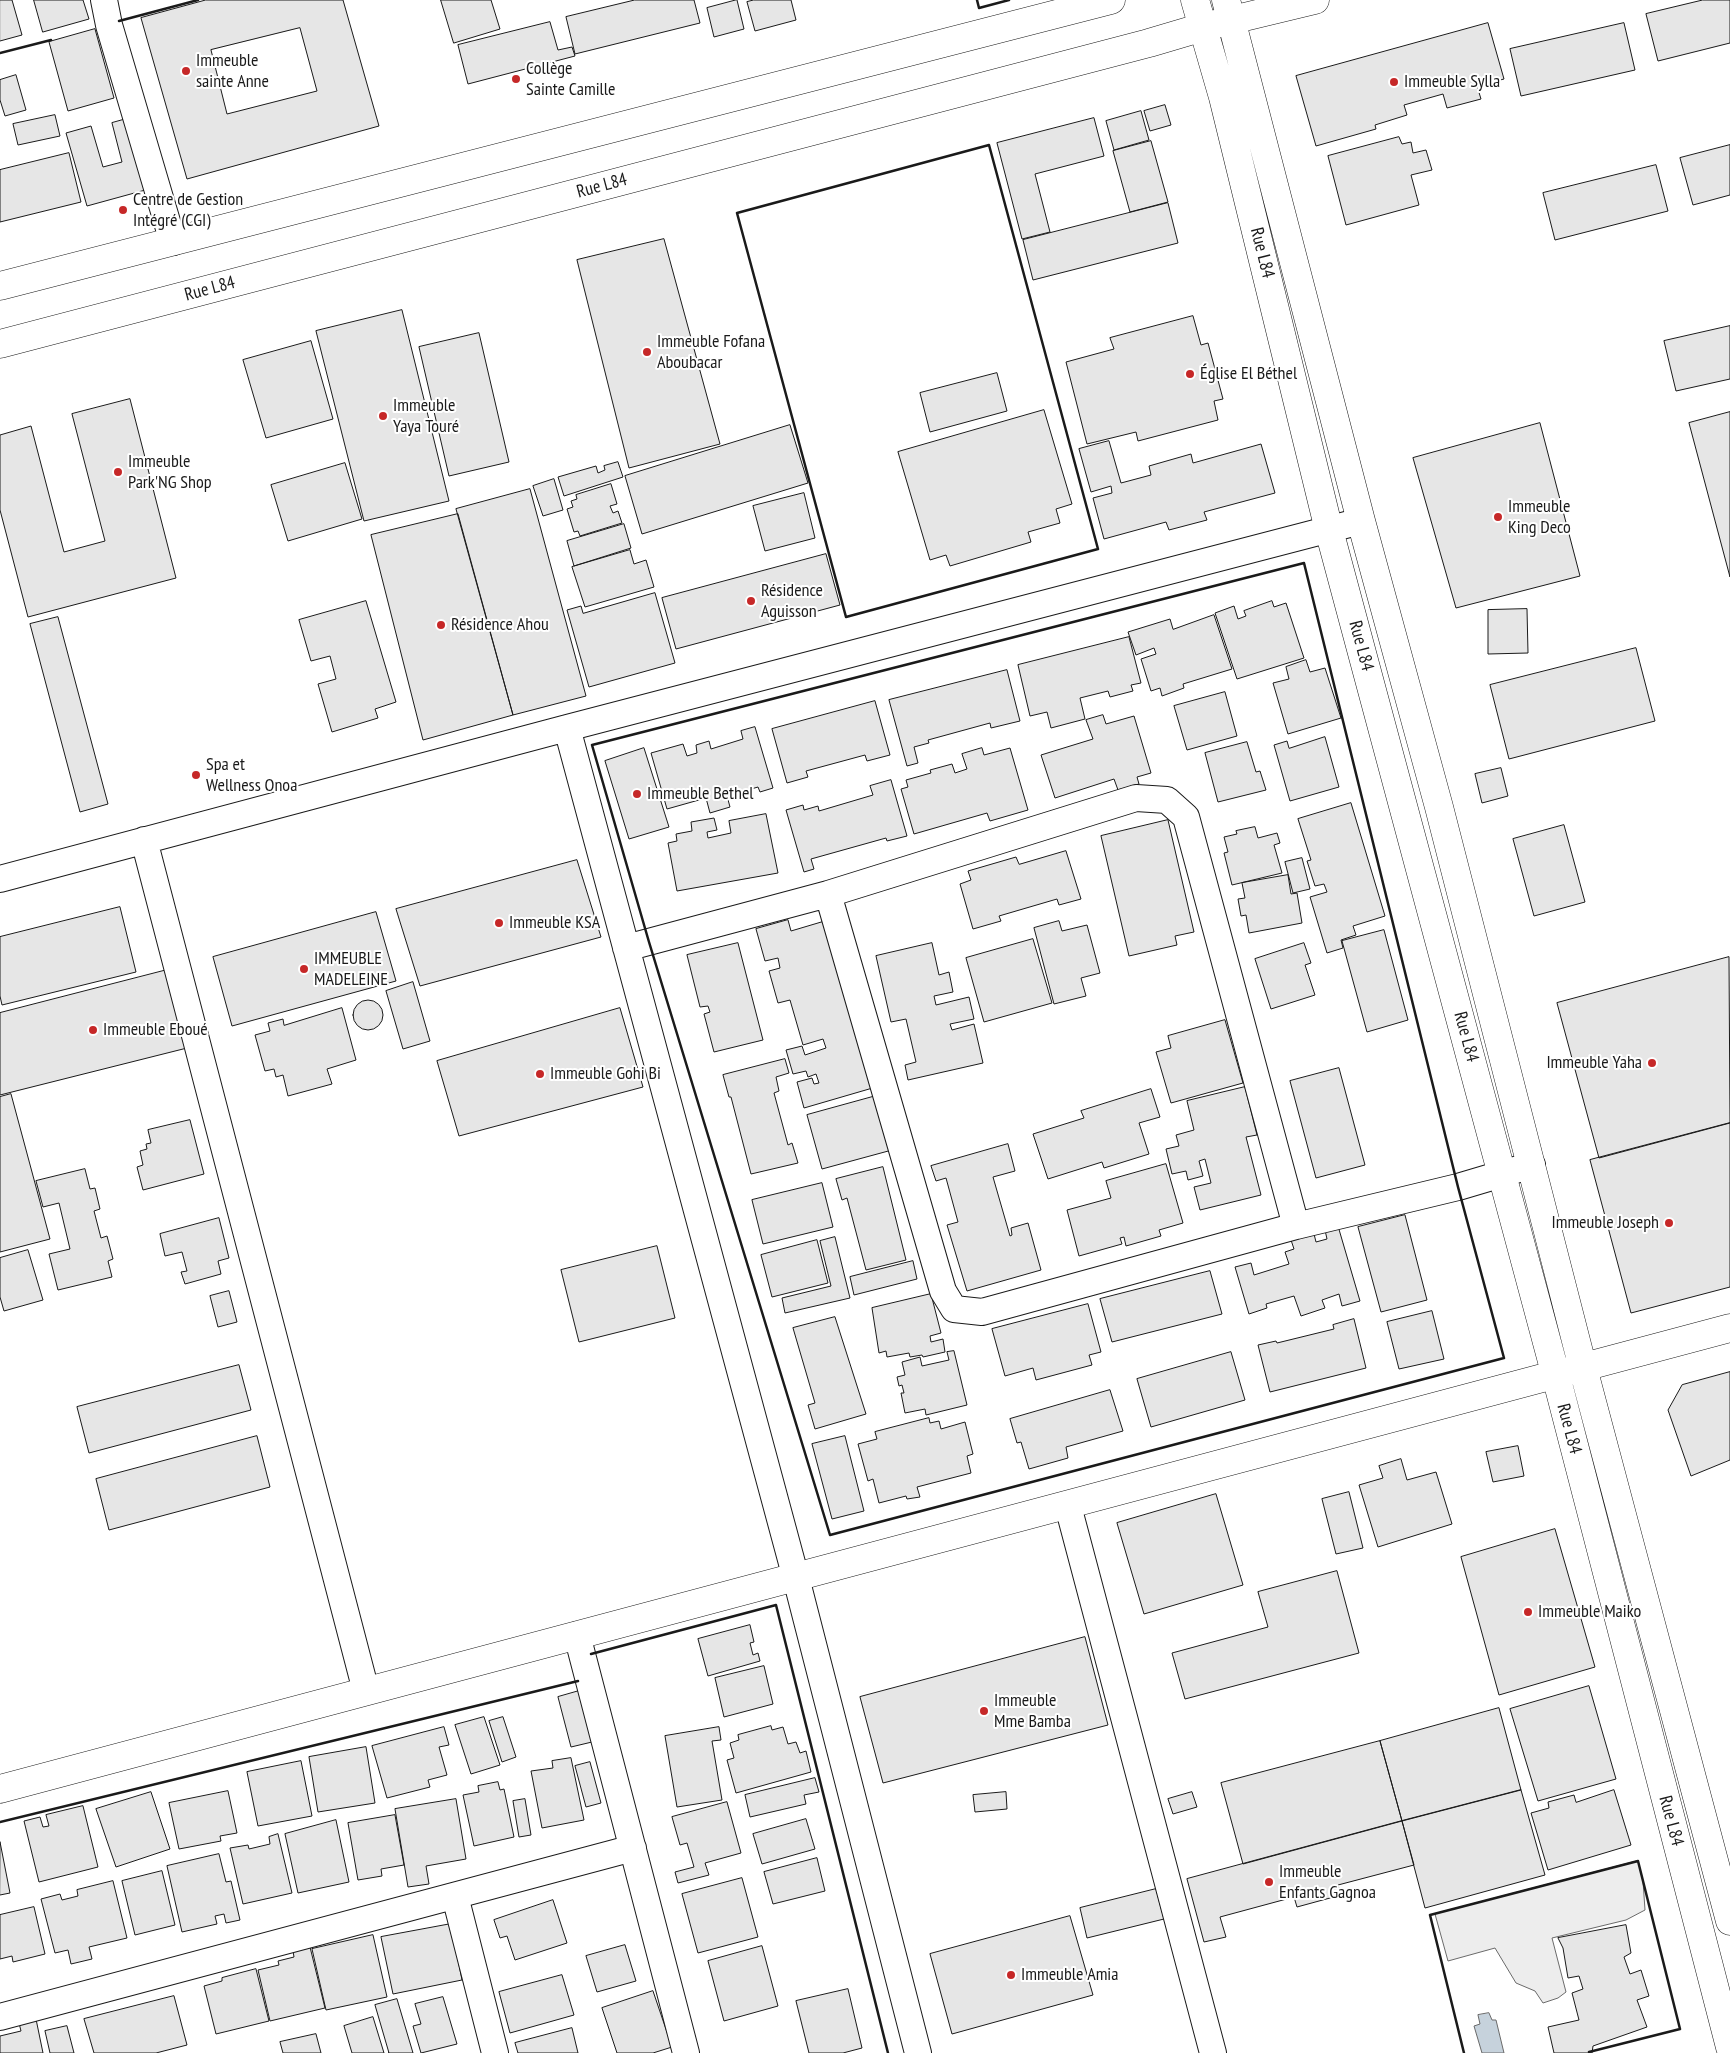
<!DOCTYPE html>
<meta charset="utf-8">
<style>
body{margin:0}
canvas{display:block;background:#fff}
</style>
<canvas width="1730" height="2053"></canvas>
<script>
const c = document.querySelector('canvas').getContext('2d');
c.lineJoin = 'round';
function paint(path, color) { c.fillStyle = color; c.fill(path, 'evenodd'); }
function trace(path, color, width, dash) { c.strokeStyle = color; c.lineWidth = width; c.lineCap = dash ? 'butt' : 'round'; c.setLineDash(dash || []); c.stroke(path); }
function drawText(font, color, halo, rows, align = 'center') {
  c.font = font + ' "PT Sans Narrow",sans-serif'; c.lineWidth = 4; c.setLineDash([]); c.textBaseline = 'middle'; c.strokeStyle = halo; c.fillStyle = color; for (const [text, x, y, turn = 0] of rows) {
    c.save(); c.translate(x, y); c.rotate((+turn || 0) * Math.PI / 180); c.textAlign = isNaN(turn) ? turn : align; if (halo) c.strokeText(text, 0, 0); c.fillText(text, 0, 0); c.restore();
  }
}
const parking = new Path2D(`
 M1638,1861L1643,1881L1645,1910L1626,1920L1552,1938L1566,1992L1558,1998L1543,2003L1535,1991L1516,1983L1495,1948L1448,1961L1435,1914Z`);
const water = new Path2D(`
 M1489,2013L1492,2020H1496L1504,2053H1482L1474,2026L1480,2024L1478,2015Z`);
const building = new Path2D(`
 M0,0H12L22,35L0,41Z
 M34,0H83L89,19L43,32Z
 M206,0H343L379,126L187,179L141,18ZM300,28L317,91L227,114L211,50Z
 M441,0H491L500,29L454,43Z
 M635,0H694L700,23L575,54L566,17Z
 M737,0L744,29L714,37L707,8Z
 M754,0H791L796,20L755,31L747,2Z
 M1703,0H1730V43L1658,61L1646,14Z
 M550,22L558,50L572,47L575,56L468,84L458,45Z
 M1488,23L1504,79L1477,86L1481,99L1447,108L1443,94L1404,105L1407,115L1375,125L1376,129L1316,146L1296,76Z
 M1624,23L1635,70L1521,96L1510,49Z
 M95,29L114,98L68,111L49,42Z
 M16,75L26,110L5,116L0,100V80Z
 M1165,105L1171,125L1150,131L1144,111Z
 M1141,111L1149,140L1114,150L1106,121Z
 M55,115L60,136L18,145L13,124Z
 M130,118L149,189L87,206L66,133L91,126L103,167L122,162L112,123Z
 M1094,118L1104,156L1035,174L1050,232L1022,239L997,143Z
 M1399,137L1402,144L1411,142L1413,153L1426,150L1432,170L1411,175L1419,205L1346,225L1328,156Z
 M1151,141L1168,202L1130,212L1113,151Z
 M1730,145V195L1693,205L1680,158Z
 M69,153L81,202L0,222V170Z
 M1656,165L1668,211L1555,240L1543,193Z
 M1168,203L1178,243L1033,280L1023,240Z
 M664,239L720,444L629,468L577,260Z
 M402,310L449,501L364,521L316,331Z
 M1193,316L1201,345L1208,343L1223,399L1214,401L1218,420L1138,441L1136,432L1087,444L1066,362L1114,349L1110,338Z
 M1730,326V379L1676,391L1664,341Z
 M479,333L509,462L449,476L419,347Z
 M311,341L333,419L266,438L243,360Z
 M997,373L1007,411L930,432L920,393Z
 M130,399L176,578L28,617L0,510V435L31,426L64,552L105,541L72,414Z
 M1044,410L1072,504L1056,509L1060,523L1028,532L1031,542L950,566L946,555L930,560L898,452Z
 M1730,412V577L1689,423Z
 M1540,423L1580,576L1456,608L1413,458Z
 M790,425L808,483L642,534L625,476Z
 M1109,441L1121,483L1151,475L1149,466L1191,454L1193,463L1261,444L1275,493L1204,512L1207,520L1169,530L1166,522L1104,539L1093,498L1112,493L1111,486L1091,492L1079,449Z
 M618,462L623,477L564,496L558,477L596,466L598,473L605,470L604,466Z
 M345,463L362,519L288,541L271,485Z
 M554,479L563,510L543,516L533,486Z
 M611,484L617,504L610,506L613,513L618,511L622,523L580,536L578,531L574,532L567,509L573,507L571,501L577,499L576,495Z
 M530,489L586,696L513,715L456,509Z
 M804,493L815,538L765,551L753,506Z
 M458,514L513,715L423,740L371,535Z
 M624,524L631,548L574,566L567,541Z
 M630,550L634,564L646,560L654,587L585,607L572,567Z
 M826,554L840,605L676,649L662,598Z
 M655,593L675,663L589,687L567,610L581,606L583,613Z
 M366,601L396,702L375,709L378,718L332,732L318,684L336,679L330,656L311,661L299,620Z
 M1272,601L1274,607L1286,603L1304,658L1237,679L1215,613L1234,606L1238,619L1246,616L1244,611Z
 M1527,609L1528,653L1488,654V610Z
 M1214,615L1232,669L1183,684L1184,688L1162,696L1160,688L1151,691L1141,659L1156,654L1154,648L1136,655L1128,632L1170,619L1173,629Z
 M58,617L108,804L80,812L30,624Z
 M1129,637L1141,683L1131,685L1133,691L1110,697L1108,691L1080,698L1085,719L1051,728L1047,712L1030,716L1018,665Z
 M1636,648L1655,721L1509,759L1490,685Z
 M1306,660L1310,672L1325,668L1341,718L1288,734L1273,683L1289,679L1286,667Z
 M1007,670L1020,721L991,728L990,723L928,740L929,743L914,747L918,763L907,766L889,700Z
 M1225,692L1237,736L1187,750L1174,706Z
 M875,701L890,755L867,761L865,755L806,771L808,777L787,783L772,729Z
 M1103,715L1106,724L1134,716L1151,773L1137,777L1139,784L1118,790L1114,779L1055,798L1041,755L1093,739L1086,720Z
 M755,727L773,788L760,792L758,787L727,796L730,807L710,813L706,798L667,809L651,753L683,744L687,756L697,753L696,745L709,741L711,749L743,739L741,731Z
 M1325,737L1339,787L1290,801L1274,745L1287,741L1289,748Z
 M1247,742L1256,772L1260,771L1266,790L1218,802L1205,753Z
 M644,748L669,827L629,839L605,761Z
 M982,748L984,755L1010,748L1028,810L990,821L987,813L914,834L901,789L908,787L906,780L931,773L930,770L952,764L955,773L967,769L962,754Z
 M1501,768L1508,796L1482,803L1475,774Z
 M891,780L907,836L887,841L886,838L811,859L814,869L804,872L786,810L803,805L804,810L818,806L819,811L873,795L870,786Z
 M1351,803L1385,916L1353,926L1356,935L1341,940L1343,948L1327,953L1310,897L1327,892L1324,884L1315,886L1307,861L1311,860L1298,819Z
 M766,814L778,873L677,891L668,843L677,841L676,834L692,831L691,822L714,818L717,830L707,832L708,838L731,833L729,821Z
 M1168,820L1194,932L1175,936L1177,945L1129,956L1101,836Z
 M1564,825L1585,902L1534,916L1513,839Z
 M1255,827L1258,838L1277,833L1280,843L1274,845L1282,873L1232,885L1224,853L1228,852L1224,837L1237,834L1236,831Z
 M1066,851L1081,899L1059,905L1057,899L999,916L1001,921L973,929L960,884L971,880L968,871L1016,857L1019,864Z
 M1302,858L1310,889L1293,893L1285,862Z
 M577,860L601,937L420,986L396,909Z
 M1288,875L1291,894L1297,893L1302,923L1249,933L1246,915L1241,916L1238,899L1245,898L1242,883Z
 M120,907L136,972L2,1005L0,996V937Z
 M376,912L396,981L232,1026L213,957Z
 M788,920L791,931L828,920L876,1087L804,1108L797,1082L812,1078L814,1084L819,1083L816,1074L808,1077L806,1071L793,1074L786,1050L802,1046L805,1055L826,1048L823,1039L803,1045L790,1000L778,1003L769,971L780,968L778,958L765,961L756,929Z
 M1059,921L1062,931L1087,925L1100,973L1081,978L1086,996L1054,1004L1034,928Z
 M1384,930L1408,1020L1367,1032L1342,941Z
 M1033,939L1052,1003L984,1022L966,958Z
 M738,943L763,1040L714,1052L704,1014L710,1012L708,1006L700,1007L687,955Z
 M932,943L939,975L949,972L953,992L934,996L936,1005L969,997L974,1019L950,1024L952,1030L974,1024L983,1063L908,1080L905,1065L916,1062L906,1019L891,1022L876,956Z
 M1304,943L1311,963L1305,965L1315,995L1271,1009L1255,959Z
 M1729,957L1730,1123L1599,1158L1557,1003Z
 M171,969L191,1047L0,1095V1013Z
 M413,982L430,1041L403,1049L386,991Z
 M353 1015a15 15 0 1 1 30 0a15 15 0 1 1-30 0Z
 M342,1008L356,1060L327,1069L332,1084L288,1096L283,1075L276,1077L274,1069L265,1071L255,1035L270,1031L268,1023L283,1019L284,1025Z
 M620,1008L643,1087L459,1136L437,1061Z
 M1225,1020L1243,1083L1171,1103L1156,1052L1171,1048L1168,1036Z
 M785,1059L789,1073L776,1077L779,1091L774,1093L788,1145L792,1143L798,1163L751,1174L731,1097H729L723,1075Z
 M1339,1068L1365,1165L1316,1178L1290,1081Z
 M1245,1087L1257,1135L1246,1137L1261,1195L1200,1210L1194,1187L1211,1183L1205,1159L1199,1161L1203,1176L1188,1180L1186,1171L1172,1174L1166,1149L1179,1146L1176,1135L1194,1130L1187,1101Z
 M1151,1089L1160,1117L1139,1123L1149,1154L1104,1168L1102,1162L1048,1179L1033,1134L1084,1118L1081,1111Z
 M11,1094L50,1239L0,1252V1097Z
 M876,1096L892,1150L822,1169L807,1115Z
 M190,1120L204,1174L143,1190L137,1167L143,1165L140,1151L147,1149L146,1144L151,1143L148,1130Z
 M1730,1123V1287L1631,1313L1590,1160Z
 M1008,1144L1015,1171L993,1177L1010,1236L1012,1235L1011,1228L1028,1223L1041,1270L967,1291L947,1225L958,1222L946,1178L936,1181L931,1166Z
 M1166,1164L1183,1223L1159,1230L1161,1236L1126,1246L1124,1237L1120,1238L1122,1244L1079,1256L1067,1210L1111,1198L1106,1181Z
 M883,1167L906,1260L866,1270L847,1198L842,1200L836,1179Z
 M85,1169L90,1189L95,1188L100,1209L94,1211L101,1238L107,1236L113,1259L108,1261L112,1277L58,1290L49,1254L70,1249L59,1203L43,1207L36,1181Z
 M822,1183L833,1227L763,1244L752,1200Z
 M1405,1215L1427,1300L1381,1312L1358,1227Z
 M219,1218L229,1258L218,1261L221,1274L185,1284L181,1272L187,1271L182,1252L165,1256L160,1234Z
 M1338,1226L1360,1301L1342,1306L1339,1294L1322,1300L1325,1308L1301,1316L1294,1296L1266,1304L1267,1308L1249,1314L1235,1267L1251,1263L1254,1275L1289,1264L1285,1252L1294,1249L1291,1240L1314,1234L1316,1242L1327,1239L1325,1230Z
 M835,1237L850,1298L785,1313L782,1298L831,1286L820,1241Z
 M817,1240L828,1283L772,1297L761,1255Z
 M657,1246L675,1318L579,1342L561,1270Z
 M28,1250L43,1300L4,1311L0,1297V1258Z
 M913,1261L917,1279L854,1295L850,1277Z
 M1210,1271L1222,1314L1112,1342L1100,1299Z
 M229,1291L237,1322L218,1327L210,1296Z
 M931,1294L941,1333L930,1336L931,1342L943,1339L945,1352L923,1357L922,1355L910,1357L909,1353L887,1357L886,1351L879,1353L872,1308Z
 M1088,1304L1101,1352L1089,1355L1092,1365L1036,1380L1033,1368L1005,1376L992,1329Z
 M1432,1311L1444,1359L1399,1369L1387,1322Z
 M835,1317L866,1414L815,1429L808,1405L815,1403L793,1328Z
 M1354,1319L1366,1368L1270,1392L1258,1345L1276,1341L1277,1343L1334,1329L1333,1325Z
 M954,1351L967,1405L926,1415L925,1409L905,1413L901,1393H904L902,1385L899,1386L897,1377L905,1375L902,1362L920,1357L922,1366L949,1360L947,1352Z
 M1231,1352L1245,1400L1151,1427L1137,1379Z
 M239,1365L251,1410L89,1453L77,1407Z
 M1730,1372V1460L1691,1476L1668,1410L1682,1385Z
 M1110,1390L1123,1431L1066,1447L1068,1458L1029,1469L1021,1442L1017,1443L1010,1419Z
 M929,1418L930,1423L939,1421L941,1429L965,1422L973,1454L967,1456L971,1473L917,1487L920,1497L907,1499L906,1496L879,1503L873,1479L868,1481L858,1444L877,1439L875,1432Z
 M257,1436L270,1487L109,1530L96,1479Z
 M845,1436L864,1511L832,1519L812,1444Z
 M1518,1446L1524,1476L1493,1482L1486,1452Z
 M1401,1459L1407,1480L1436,1472L1452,1524L1378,1547L1359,1485L1383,1478L1379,1466Z
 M1349,1492L1363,1548L1336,1554L1322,1499Z
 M1216,1494L1243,1585L1144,1614L1117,1523Z
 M1555,1529L1595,1667L1499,1695L1461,1557Z
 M1337,1571L1359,1653L1185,1699L1172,1653L1268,1627L1258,1592Z
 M750,1625L754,1642L750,1643L753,1655L758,1653L760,1661L708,1676L698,1639Z
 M1085,1637L1108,1725L883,1783L860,1697Z
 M764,1666L773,1704L724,1717L715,1678Z
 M1589,1686L1616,1779L1538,1801L1510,1709Z
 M579,1691L592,1742L571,1747L558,1697Z
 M1499,1708L1521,1790L1402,1821L1380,1741Z
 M484,1717L500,1765L471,1774L455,1725Z
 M503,1717L516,1757L502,1762L489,1721Z
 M771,1726L772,1730L783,1727L788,1744L796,1742L800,1753L806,1751L811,1772L736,1793L727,1760L734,1758L730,1743L739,1740L738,1735Z
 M444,1727L449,1745L439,1747L447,1775L428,1780L430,1787L387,1798L372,1746Z
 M719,1727L721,1740L712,1741L722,1800L677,1807L665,1736Z
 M1380,1741L1402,1821L1243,1864L1221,1783Z
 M366,1747L375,1803L318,1812L309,1757Z
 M571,1758L584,1820L542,1828L531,1771L553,1768L552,1761Z
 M301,1761L312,1816L258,1826L247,1772Z
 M590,1762L601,1803L586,1807L575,1766Z
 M815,1778L819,1792L804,1795L806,1804L750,1817L745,1795Z
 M498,1782L500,1790L504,1789L514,1837L474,1846L463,1795L479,1792L478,1786Z
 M1521,1790L1545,1875L1425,1908L1402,1821Z
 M1614,1790L1631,1845L1548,1870L1531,1813L1549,1808L1548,1802L1574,1795L1576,1802Z
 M228,1791L237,1833L220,1836L221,1841L179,1849L169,1803Z
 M151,1792L170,1849L116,1867L96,1809Z
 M1006,1792L1007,1809L975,1812L973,1795Z
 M1192,1792L1197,1807L1173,1814L1168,1799Z
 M456,1799L466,1859L426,1866L429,1884L408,1887L395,1809Z
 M525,1799L531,1835L519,1837L513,1801Z
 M727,1802L741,1853L705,1863L709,1875L678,1883L675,1872L694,1867L687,1843L680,1845L672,1817Z
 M83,1806L98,1867L39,1882L24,1821L40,1817L43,1827L49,1826L46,1815Z
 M395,1815L404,1865L381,1869L382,1876L358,1880L348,1823Z
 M806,1819L815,1849L762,1864L753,1834Z
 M336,1820L349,1882L298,1893L285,1834Z
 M1402,1821L1414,1865L1338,1885L1341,1895L1297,1907L1294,1897L1220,1917L1226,1937L1204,1942L1187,1879Z
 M278,1834L292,1893L243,1904L230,1848L248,1845L249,1849L270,1844L269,1837Z
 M0,1842L10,1893L0,1895Z
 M219,1854L226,1882L231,1881L240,1920L226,1923L224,1914L215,1916L217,1924L182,1932L167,1866Z
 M817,1858L825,1891L773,1904L764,1872Z
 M162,1871L175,1925L135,1935L122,1881Z
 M742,1878L758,1937L698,1953L682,1894Z
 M113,1881L127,1938L89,1947L92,1959L71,1964L68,1950L55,1953L41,1899L60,1894L62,1900L78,1896L77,1890Z
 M1156,1889L1164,1919L1087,1938L1080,1908Z
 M553,1900L567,1943L515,1960L507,1936L500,1938L494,1920Z
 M34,1907L45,1954L13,1962L12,1956L0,1959V1915Z
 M1070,1916L1093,1995L952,2034L930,1954Z
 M451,1924L462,1980L393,1994L381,1937Z
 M1626,1925L1631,1953L1624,1957L1630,1974L1641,1970L1649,1996L1637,2000L1647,2027L1593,2046L1592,2053H1554L1548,2027L1579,2020L1572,1993L1583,1989L1579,1976L1568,1978L1563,1948L1558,1938Z
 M373,1935L387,1997L326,2010L312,1949Z
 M625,1945L636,1981L597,1992L586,1956Z
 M762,1946L778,2006L724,2021L708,1961Z
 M310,1947L325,2008L270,2021L258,1970L279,1965L278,1961L294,1957L293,1951Z
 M256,1969L269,2021L216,2034L204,1986L222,1981V1978Z
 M562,1975L574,2015L510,2033L499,1992Z
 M848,1989L862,2048L843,2053H809L796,2001Z
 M653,1991L672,2047L653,2053H617L602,2008Z
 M174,1996L187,2045L156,2053H94L84,2019Z
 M443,1997L457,2044L421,2053L413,2026L421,2024L415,2004Z
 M397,1999L413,2053H388H389L375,2005Z
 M373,2017L384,2053H352L344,2026Z
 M36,2019L43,2053H0V2036L21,2031L19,2023Z
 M67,2026L74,2053H50L45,2031Z
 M572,2028L578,2053H518L515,2043Z
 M316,2034L321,2053H283L280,2042Z`);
const minor = new Path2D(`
 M104,0L109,25L173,242
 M567,728L796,1578L918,2053
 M144,840L366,1691
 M0,879L567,728L1361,521
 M828,894L943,1291L954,1309L982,1312L1296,1226L1458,1187L1532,1165
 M626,948L828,894L1136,798L1167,800L1186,817L1296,1226
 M1068,1506L1213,2053
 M577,1635L686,2053
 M455,1896L495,2053
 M0,2017L633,1848`);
const tertiary = new Path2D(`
 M1195,0L1223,97L1329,530L1556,1376L1730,2047
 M1226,0L1361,521L1439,807L1583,1368L1730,1921
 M0,1789L1730,1328`);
const secondary = new Path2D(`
 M0,286L1111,0
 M0,344L1149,43L1203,27L1315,0`);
const wall = new Path2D(`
 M977,0L979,8L1009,0
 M119,21L198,0
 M0,53L51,40
 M989,145L1098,549L846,617L737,213Z
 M1304,563L1458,1187L1504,1358L830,1535L649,942L592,745Z
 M591,1654L776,1605L888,2053
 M0,1822L578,1681
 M1464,2053L1430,1915L1638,1861L1680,2029L1589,2052`);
const markers = [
 [186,71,5,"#c62828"],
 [516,79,5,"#c62828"],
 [1394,82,5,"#c62828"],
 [123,210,5,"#c62828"],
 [647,352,5,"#c62828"],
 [1190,374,5,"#c62828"],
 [383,416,5,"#c62828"],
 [118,472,5,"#c62828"],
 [1498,517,5,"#c62828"],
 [751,601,5,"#c62828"],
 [441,625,5,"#c62828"],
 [196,775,5,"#c62828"],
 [637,794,5,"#c62828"],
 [499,923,5,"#c62828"],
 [304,969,5,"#c62828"],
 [93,1030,5,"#c62828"],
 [1652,1063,5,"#c62828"],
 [540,1074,5,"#c62828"],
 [1669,1223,5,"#c62828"],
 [1528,1612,5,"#c62828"],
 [984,1711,5,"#c62828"],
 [1269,1882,5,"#c62828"],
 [1011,1975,5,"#c62828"]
];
const poiNames = [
 ["Immeuble",196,61],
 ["sainte Anne",196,82],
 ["Collège",526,69],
 ["Sainte Camille",526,90],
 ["Immeuble Sylla",1404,82],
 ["Centre de Gestion",133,200],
 ["Intégré (CGI)",133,221],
 ["Immeuble Fofana",657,342],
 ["Aboubacar",657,363],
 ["Église El Béthel",1200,374],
 ["Immeuble",393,406],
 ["Yaya Touré",393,427],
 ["Immeuble",128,462],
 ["Park'NG Shop",128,483],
 ["Immeuble",1508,507],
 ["King Deco",1508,528],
 ["Résidence",761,591],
 ["Aguisson",761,612],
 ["Résidence Ahou",451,625],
 ["Spa et",206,765],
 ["Wellness Onoa",206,786],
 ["Immeuble Bethel",647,794],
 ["Immeuble KSA",509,923],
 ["IMMEUBLE",314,959],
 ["MADELEINE",314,980],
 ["Immeuble Eboué",103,1030],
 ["Immeuble Yaha",1642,1063,"right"],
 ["Immeuble Gohi Bi",550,1074],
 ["Immeuble Joseph",1659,1223,"right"],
 ["Immeuble Maiko",1538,1612],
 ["Immeuble",994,1701],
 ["Mme Bamba",994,1722],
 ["Immeuble",1279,1872],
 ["Enfants Gagnoa",1279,1893],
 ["Immeuble Amia",1021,1975]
];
const streetNames = [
 ["Rue L84",602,186,-15],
 ["Rue L84",1262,253,76],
 ["Rue L84",210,289,-15],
 ["Rue L84",1361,646,75],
 ["Rue L84",1466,1037,75],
 ["Rue L84",1569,1429,75],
 ["Rue L84",1671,1821,75]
];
paint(parking, '#ededed');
trace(parking, '#6a6a6a', 1);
paint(water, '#c6d2dc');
trace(water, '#6a6a6a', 1);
paint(building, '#e6e6e6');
trace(building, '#1a1a1a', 1);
trace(minor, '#1a1a1a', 28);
trace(tertiary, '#1a1a1a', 29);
trace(secondary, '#1a1a1a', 29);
trace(minor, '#fff', 26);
trace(tertiary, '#fff', 28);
trace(secondary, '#fff', 28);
trace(wall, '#1a1a1a', 2.5);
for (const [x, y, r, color] of markers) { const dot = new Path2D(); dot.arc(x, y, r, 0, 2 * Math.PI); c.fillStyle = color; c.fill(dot); trace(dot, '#fff', 2); }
drawText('18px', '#1a1a1a', '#fff', poiNames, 'left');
drawText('18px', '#1a1a1a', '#fff', streetNames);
</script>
